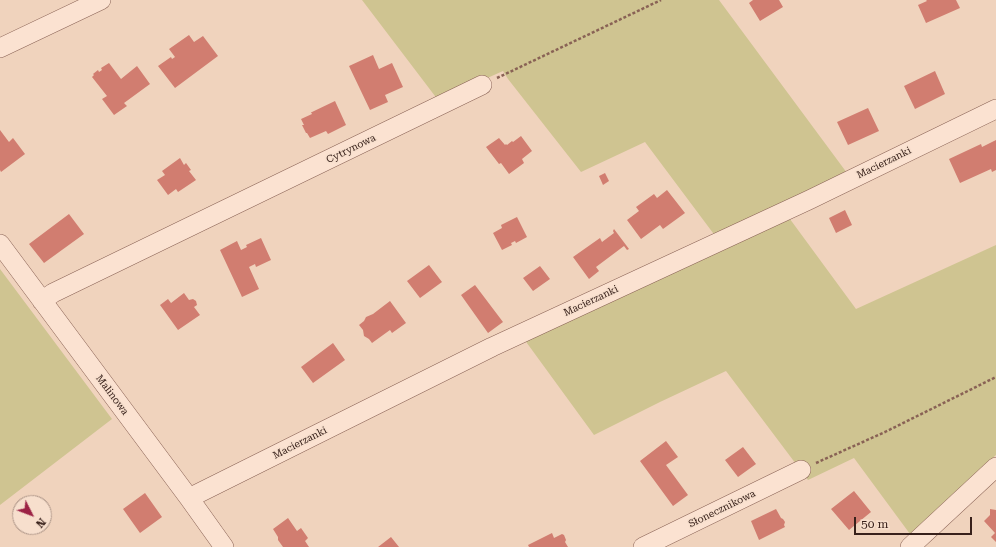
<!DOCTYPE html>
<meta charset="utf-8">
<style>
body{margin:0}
#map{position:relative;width:996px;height:547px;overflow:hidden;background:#f0d3bd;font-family:"Roboto Serif",serif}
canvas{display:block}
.north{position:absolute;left:12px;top:495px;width:40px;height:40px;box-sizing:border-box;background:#f7dfcd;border:1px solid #ab9386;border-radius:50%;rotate:132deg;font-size:11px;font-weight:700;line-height:16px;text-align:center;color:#38211b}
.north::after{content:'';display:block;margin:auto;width:14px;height:18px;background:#9c2245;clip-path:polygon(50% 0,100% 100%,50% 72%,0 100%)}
.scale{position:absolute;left:854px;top:517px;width:118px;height:18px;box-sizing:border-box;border:2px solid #38211b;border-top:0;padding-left:5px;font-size:12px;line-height:14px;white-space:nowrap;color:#38211b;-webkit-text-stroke:3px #f7dfcd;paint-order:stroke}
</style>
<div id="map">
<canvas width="996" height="547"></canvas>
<div class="north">N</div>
<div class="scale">50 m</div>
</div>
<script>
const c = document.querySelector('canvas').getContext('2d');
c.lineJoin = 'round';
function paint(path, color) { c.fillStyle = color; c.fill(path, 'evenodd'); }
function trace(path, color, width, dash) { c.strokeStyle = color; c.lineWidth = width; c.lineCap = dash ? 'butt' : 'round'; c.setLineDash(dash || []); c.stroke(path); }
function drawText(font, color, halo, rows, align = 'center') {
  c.font = font + ' "Roboto Serif",serif'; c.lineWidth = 3; c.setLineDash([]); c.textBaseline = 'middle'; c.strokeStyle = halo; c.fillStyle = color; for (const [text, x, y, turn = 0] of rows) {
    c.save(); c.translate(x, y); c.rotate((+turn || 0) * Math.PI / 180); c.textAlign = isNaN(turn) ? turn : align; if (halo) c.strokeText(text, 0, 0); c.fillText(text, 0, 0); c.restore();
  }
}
const green = new Path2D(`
 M362,0H719L847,173L716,237L645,142L581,172L508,79L503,71L438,100Z
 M787,215L856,309L996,245V455L910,534L854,458L808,480L726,371L660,402L594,435L524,339Z
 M0,269L112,419L0,505Z`);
const building = new Path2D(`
 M753,0H779L783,7L760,21L749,3Z
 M926,0H956L960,8L926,23L918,5L927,1Z
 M189,35L194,42L203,36L218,56L175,88L158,66L171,57L172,59L175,57L169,49Z
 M373,55L379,69L392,63L403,87L385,95L388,102L370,110L349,66Z
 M109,63L121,79L137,66L150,84L124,103L127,106L114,115L102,99L107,96L92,77L94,75L93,74L98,70L99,72L102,70L101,68Z
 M935,71L945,94L915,109L904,86Z
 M335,101L346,125L328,134L326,131L310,138L307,133H306L302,125H304L301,119L312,114L311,112H312Z
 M868,108L879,131L848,145L837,122Z
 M0,130L9,142L13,138L25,154L1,172L0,170Z
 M521,136L532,151L522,159L524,163L509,174L501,163L499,164L486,147L499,138L505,145L506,144L507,145L512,141L513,142Z
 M996,140V170L992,172L991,169L960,183L949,159L981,144L982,147Z
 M180,158L184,165L186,163L191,170L189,171L196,180L178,192L176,189L168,195L157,180L165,175L162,171Z
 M605,173L609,181L603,185L599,176Z
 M667,190L685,213L663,229L660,225L641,239L627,220L639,211L636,207L654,194L657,198Z
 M845,210L852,225L836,233L829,218Z
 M69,214L84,234L44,263L29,244Z
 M517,217L527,237L516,243L515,241L511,243L512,245L502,250L493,233L502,228L501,225Z
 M614,229L629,249L627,250L624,246L596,267L599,271L589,279L573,257L600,238L602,242L614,233L613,231Z
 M261,238L271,260L256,267L255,264L249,267L259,289L242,297L220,250L237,241L241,250L247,247L246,245Z
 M429,265L442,282L420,298L407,281Z
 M540,266L550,279L533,291L523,278Z
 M475,285L503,322L488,333L461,295Z
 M184,293L189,300L193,299L196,301L197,305L194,307L200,315L178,330L160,305L168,299L171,303Z
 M390,301L406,323L392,333L390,330L372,343L369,339L364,336L363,330L359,325L364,321L366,317L373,314Z
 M333,343L345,360L313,383L301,367Z
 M666,441L678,457L666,465L688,495L673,506L640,461Z
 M743,447L756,464L738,477L725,460Z
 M854,491L871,512L849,530L831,509Z
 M145,493L162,517L140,533L123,509Z
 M776,509L781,518L783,519L785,522L784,525L785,527L759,540L751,521Z
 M990,509L996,510V542L991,537L995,533L984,521L990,515Z
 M288,518L297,531L301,528L308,538L305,541L309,547H283L278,540V537L273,529Z
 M552,533L554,538L562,534L564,535L566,540L565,542L568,547H529L528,545Z
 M391,537L399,547H378Z`);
const path = new Path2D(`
 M497,78L661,0
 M816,463L885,432L996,377`);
const minor = new Path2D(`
 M0,48L101,0
 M0,244L189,498L224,547
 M42,301L53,293L482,85
 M189,498L492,347L809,200L996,109
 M643,547L801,470
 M910,547L996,467`);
const streetNames = [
 ["Cytrynowa",351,149,-26],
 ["Macierzanki",884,163,-26],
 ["Macierzanki",591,301,-25],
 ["Malinowa",112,395,53],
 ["Macierzanki",300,443,-27],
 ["Słonecznikowa",722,509,-26]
];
paint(green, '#cfc491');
paint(building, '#d17d70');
trace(minor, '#896255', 20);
trace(path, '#896255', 2.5, [3, 2]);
trace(minor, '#fbe2d1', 19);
drawText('10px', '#38211b', '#f7dfcd', streetNames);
</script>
